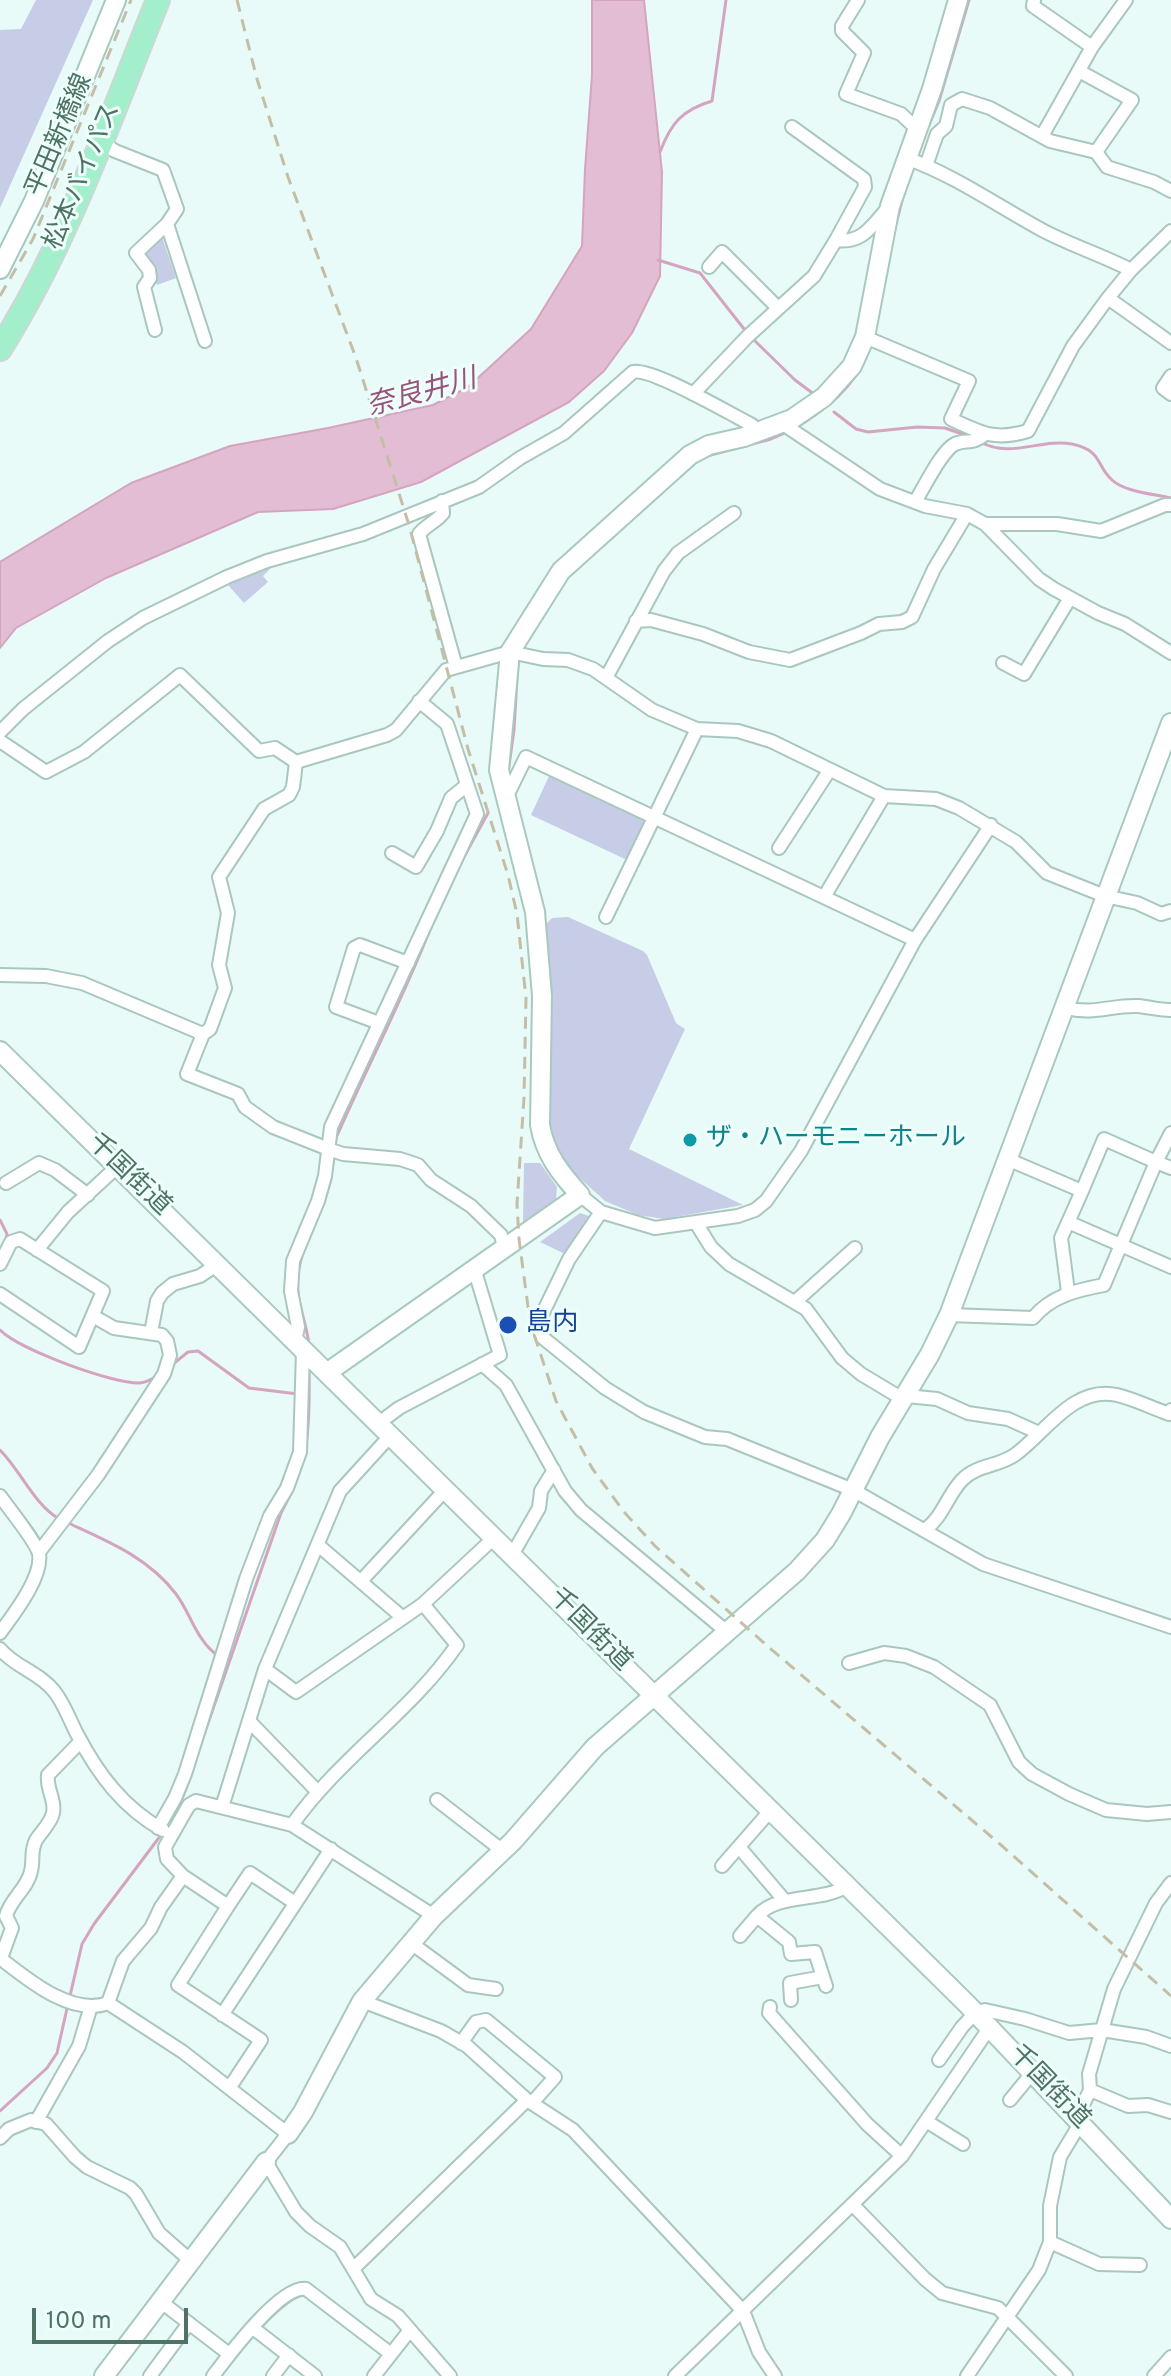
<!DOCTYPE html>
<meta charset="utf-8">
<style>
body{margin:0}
#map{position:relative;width:1171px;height:2376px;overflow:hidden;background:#e8fbf8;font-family:Overpass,sans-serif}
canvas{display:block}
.scale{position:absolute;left:32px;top:2308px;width:156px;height:36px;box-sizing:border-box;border:4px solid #4e7264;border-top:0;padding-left:10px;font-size:24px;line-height:28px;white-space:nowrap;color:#4e7264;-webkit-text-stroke:6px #eefefb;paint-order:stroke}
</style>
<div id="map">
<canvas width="1171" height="2376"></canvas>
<div class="scale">100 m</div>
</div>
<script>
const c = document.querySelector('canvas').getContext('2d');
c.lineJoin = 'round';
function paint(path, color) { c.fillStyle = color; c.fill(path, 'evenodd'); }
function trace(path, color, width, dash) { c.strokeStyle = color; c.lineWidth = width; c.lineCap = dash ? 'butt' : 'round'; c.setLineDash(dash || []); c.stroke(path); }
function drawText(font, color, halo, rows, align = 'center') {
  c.font = font + ' Overpass,"Noto Sans JP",sans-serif'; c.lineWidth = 6; c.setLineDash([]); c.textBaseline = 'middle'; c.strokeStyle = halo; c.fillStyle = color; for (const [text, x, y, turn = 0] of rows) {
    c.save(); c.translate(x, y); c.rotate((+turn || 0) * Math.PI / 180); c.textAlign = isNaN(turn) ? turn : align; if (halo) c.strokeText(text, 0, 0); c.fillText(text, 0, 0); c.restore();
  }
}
const green = new Path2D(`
 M36,0H93L0,208V30L21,29Z
 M161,234L176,278L157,285L144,252Z
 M271,568L263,576L268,582L244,603L228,585Z
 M550,774L640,815L644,823L627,860L531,815Z
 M568,917L643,951L647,955L676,1023L685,1029L629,1149L743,1205L664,1219L638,1215L605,1201L573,1172L557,1152L551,1136L549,1113L551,994L545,932L547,923L552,918Z
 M524,1163H540L557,1187L556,1199L523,1222Z
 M580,1213L592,1217L569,1253L565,1254L540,1242Z`);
const water = new Path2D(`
 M592,0H644L662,172L660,276L632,333L604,371L569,402L421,482L333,509L258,512L106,578L16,628L0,648V562L131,483L230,446L328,428L433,405L468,387L531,329L582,246L585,169L592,75Z`);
const stream = new Path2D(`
 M921,144L939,101L969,0
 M660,152C671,123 682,110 712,101L726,0
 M896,224L904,193
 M658,260L700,273L748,334
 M753,339L795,380L815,395
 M834,412L856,429L868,432L917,427L945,428L971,437
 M794,429C826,409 854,388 868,353
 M981,442C1010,459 1041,438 1072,444C1103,451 1095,464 1112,480C1125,492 1154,494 1171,498
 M707,456L771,439L787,432
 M676,480L697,461
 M508,773L514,730L518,661
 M459,866L488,813
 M335,1147L336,1138C367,1067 403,999 431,927
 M332,1171L334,1154
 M0,1220L7,1234L6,1240
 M0,1330C20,1350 113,1384 140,1383C147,1382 151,1380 157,1376
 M309,1344C306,1321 295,1298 298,1275C302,1241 324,1211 331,1178
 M173,1364L188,1352L198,1351L249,1388L298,1394
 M0,1450C21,1471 33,1503 59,1519
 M66,1522C107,1541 148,1557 176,1594C191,1614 196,1640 218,1656
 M198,1752L281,1513C310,1462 310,1425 309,1367
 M166,1829L184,1794L190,1778
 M70,1996L82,1944L94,1924L161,1835
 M0,2111L47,2068L57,2053L68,2004`);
const street = new Path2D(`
 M858,0L842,26V31L864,53L846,94L901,114L917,129
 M1034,0L1033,6L1092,47
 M792,127L864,179L865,187L836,240
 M1042,136L1092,47L1126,0
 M100,141L115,151L163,170L177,209L167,224L205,341
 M1096,152L1107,167L1154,182L1171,191
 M906,158C956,176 996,205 1042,230C1070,245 1102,255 1131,270L1108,298L1171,343
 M926,166L937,134L946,126L951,105L962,99L990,108L1050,141L1096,152L1132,100L1079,71
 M709,267L722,252L778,308
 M1131,270L1171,231
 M155,330L144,287L150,278L149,270L136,253L167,224
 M865,337L969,381L951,419C981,433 994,441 1028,431L1073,346L1108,298
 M1171,376L1163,388L1171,394
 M693,394L747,337L814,276L836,240C862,244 872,226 887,209
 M783,424L880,489L925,506L967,514L985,524L1039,579L1054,589L1098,613L1125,624L1171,653
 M442,501L443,513C436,522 426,525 419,534L456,667
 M915,502C924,488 941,451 955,444C966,439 972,445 984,435
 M985,524H1057L1101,531L1165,505H1171
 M636,621L651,620L703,634L749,652L790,660L861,633L879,624L902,622L912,617L934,569L967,514
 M1003,663L1024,674L1070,598
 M606,678L664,571L678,553L734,513
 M0,732L23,709L108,641L143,618L227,577L267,561L363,534L479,487L520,458L564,433L633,372C651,367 730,414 752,425L757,432
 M0,741L46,772L84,752L180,675L259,751L275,748L296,762L387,735L396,730L446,670L510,652L543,659L568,660L593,669L652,710L697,729L738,731L771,741L884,796L936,799L959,808L1016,842L1047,873L1105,896L1137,903L1161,914L1171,911
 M296,762L293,787L289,795L264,809L219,877L228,913L219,965L225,988L210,1029L203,1034L187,1074L238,1094L245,1107L273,1127L331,1150L343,1154L400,1159L418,1165L431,1180L471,1206L501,1235L504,1248
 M506,798L526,757L915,940
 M779,848L829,771
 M392,853L416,867L437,831L451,798L467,785
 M824,897L884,796
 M606,917L697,729
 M0,975L46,976L82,983L203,1034
 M1065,1008C1096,1015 1110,1005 1138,1006C1149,1007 1160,1010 1171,1010
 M379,1023L336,1007L354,948L360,945L408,963
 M1171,1133L1156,1162L1171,1168
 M6,1183L39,1163L55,1170L88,1195
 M580,1195L601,1212L655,1228L738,1216L755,1210L766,1201L801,1151L915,940L991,825
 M601,1212L569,1259L538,1323L542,1337L605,1388L644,1412L705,1437L727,1439L853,1490L983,1564L1171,1627
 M1068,1222L1171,1267
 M696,1223L711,1247L729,1264L806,1309L842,1358L861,1374L896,1395L937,1399L968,1413L1008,1419L1039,1433
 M37,1250L68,1212L118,1166
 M0,1264L11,1242L20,1239L103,1291L79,1347L0,1294
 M1068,1292L1061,1238L1082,1191
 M796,1301L855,1248
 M949,1315L1033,1318C1051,1296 1077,1290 1104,1285L1156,1162L1104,1139L1082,1191L1007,1159
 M151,1333L157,1301L162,1293L173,1284L200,1276L218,1264
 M295,1341L298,1327L291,1291L293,1261L318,1201L325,1176L331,1127L477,814L447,724L419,701
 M482,1364L506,1385L565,1491L581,1510L727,1632
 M379,1423L399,1408L500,1355L474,1268
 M0,1496C8,1507 37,1543 39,1554C43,1577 13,1615 0,1633
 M926,1529C943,1516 947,1496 962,1480C977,1464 999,1467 1016,1454C1046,1432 1074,1385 1117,1395C1134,1399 1152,1408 1169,1414L1171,1410
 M318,1545L402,1617
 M39,1552L98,1475L164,1374L170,1355L167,1341L162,1335L114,1328L93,1316
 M512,1555L539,1508L541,1491L554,1470
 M361,1581L446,1489
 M0,1649C15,1667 40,1673 54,1691C64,1703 70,1721 77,1734C98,1774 123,1808 163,1830
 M849,1663L884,1653L906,1656L934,1667L990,1705L1019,1762L1032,1774L1069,1794L1106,1810L1147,1814L1171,1812
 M265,1669L296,1692L423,1604L495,1537
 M250,1722L318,1792
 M437,1800L503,1851
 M222,1807L265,1669L340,1491L391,1435
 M292,1825C339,1758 411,1712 457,1645L423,1604
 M158,1828L175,1798L185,1774L246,1579L270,1516L287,1488L300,1452L303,1350
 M739,1847L785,1901
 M722,1866L771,1810
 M183,1876L228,1906L178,1985L261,2040L230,2087
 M228,1906L250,1873L295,1903
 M740,1936L757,1916
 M411,1943L468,1985L496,1989
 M0,1958C27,1979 72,2017 108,2003L123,1961L151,1928L161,1907L183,1876L167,1859L165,1847L189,1805L196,1801L292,1825L434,1916
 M1,1958L12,1928L6,1916C10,1899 28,1888 31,1871C34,1860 30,1852 36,1840C41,1832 51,1823 53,1813C56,1800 46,1789 48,1775L81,1741
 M826,1986L815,1952L791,1954L789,1942L757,1916C779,1892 820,1903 847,1886
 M791,2000L790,1983L823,1977
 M362,2001L441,2031L467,2046L527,2100L573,2130L743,2311L759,2352L775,2376
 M108,2003L183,2052L288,2134L266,2162L296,2212L310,2226L340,2247L371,2299L398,2316L450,2376
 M770,2007L769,2013L867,2124L902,2156
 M222,2015L331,1849
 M461,2043L476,2022L486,2020L555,2077L532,2103
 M939,2060L962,2027L976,2012L985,2010L1025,2019L1069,2033L1102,2030L1146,2037L1171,2046
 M1090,2090L1128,2106L1148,2105L1171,2112
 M1010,2100L1033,2072
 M1077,2118L1090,2090L1089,2074L1114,1989L1156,1903L1171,1883
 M926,2121L963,2144
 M36,2122L79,2046L91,2006
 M0,2138L9,2129L31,2120L46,2124L75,2157L87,2167L130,2188L136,2194L159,2233L191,2261
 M853,2205L925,2279L942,2293L998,2308L1066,2376
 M1050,2242L1099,2264L1140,2265
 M353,2269L527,2100
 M160,2301L229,2354
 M253,2328L315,2376
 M150,2376L189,2323
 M213,2376C228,2356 281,2285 306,2289L391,2354
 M273,2376L289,2355
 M374,2376L410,2330
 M675,2376L902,2156L990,2027
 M967,2376L1039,2270L1050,2242V2206L1060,2157L1081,2122
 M1154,2376L1171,2357`);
const secondary = new Path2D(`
 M0,269L34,201L116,0
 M0,1051L967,2004L1171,2219
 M328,1372L580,1195C560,1173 545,1154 540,1125L542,996L535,912L499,770L510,652L561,571L690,455L709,445L744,437L792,419L824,397L852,366L865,337L890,206L932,89L958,0
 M288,2134L303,2112L362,2001L434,1916L513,1841L595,1747L797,1571L825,1540L841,1514L880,1437L930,1354L949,1315L1171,723
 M104,2376L266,2162`);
const highway = new Path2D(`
 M0,349C68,241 110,118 158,0`);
const rail = new Path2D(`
 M237,0L257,79L288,177L356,358L409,525L468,749L508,875L517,914L526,998L524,1098L517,1204L519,1239L530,1322L556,1401L592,1468L624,1512L655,1546L772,1650L1001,1845L1171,1996
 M0,296L33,239L131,0`);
const markers = [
 [690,1140,8,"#0f9aa8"],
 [508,1325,10,"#1a4fb4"]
];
const streetNames = [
 ["平田新橋線",61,136,-67],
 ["松本バイパス",84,177,-67],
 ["千国街道",128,1176,44],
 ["千国街道",589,1631,45],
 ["千国街道",1048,2088,46]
];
const cultureNames = [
 ["ザ・ハーモニーホール",706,1140]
];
const transitNames = [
 ["島内",526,1325]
];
const waterNames = [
 ["奈良井川",422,395,-15]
];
paint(green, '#c7cce7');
paint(water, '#e3bdd4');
trace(water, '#d4a4c0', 2);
trace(stream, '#d4a4c0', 3);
trace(street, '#a9c7be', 16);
trace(secondary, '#a8c9bf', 22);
trace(highway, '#cdd8d4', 26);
trace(street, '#fff', 12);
trace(secondary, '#fff', 18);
trace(highway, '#a4efcb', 22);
trace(rail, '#c4bea6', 3, [12, 8]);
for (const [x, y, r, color] of markers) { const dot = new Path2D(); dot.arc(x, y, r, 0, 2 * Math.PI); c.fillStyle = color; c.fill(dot); trace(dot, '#eefefb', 3); }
drawText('26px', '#4e7264', '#eefefb', streetNames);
drawText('26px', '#0d838f', '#eefefb', cultureNames, 'left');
drawText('26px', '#164399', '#eefefb', transitNames, 'left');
drawText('italic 28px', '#98537b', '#eefefb', waterNames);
</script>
